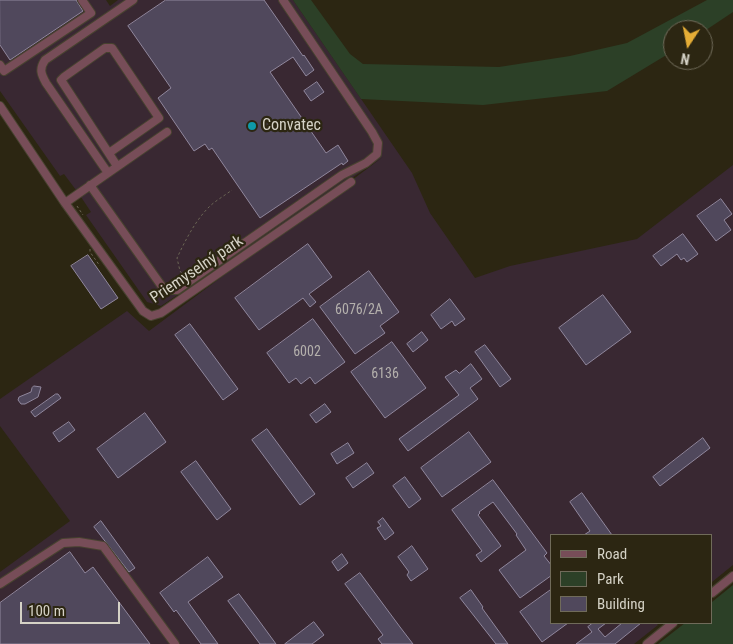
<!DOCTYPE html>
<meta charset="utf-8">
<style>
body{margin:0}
#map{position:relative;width:733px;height:644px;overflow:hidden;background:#2c2612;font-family:"Roboto Condensed",sans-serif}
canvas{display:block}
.legend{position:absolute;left:550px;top:534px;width:162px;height:90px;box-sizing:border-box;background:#2c2612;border:1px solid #706b5a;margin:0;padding:6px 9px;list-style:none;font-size:15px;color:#d5d2c6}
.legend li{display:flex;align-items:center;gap:10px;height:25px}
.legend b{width:25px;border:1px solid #706b5a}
.north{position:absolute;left:663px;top:20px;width:50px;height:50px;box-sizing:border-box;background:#2c2612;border:1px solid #706b5a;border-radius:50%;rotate:191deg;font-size:14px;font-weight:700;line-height:20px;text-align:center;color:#d5d2c6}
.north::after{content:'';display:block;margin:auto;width:18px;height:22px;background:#e5ad36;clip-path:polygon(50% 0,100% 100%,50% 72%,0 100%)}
.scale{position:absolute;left:20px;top:602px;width:100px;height:22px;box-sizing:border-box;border:2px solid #d5d2c6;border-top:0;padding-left:6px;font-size:15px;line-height:18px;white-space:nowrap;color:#d5d2c6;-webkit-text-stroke:4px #2c2612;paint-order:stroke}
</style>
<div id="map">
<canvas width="733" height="644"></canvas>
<ul class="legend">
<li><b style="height:6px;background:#774d58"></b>Road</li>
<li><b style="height:14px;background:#2c4027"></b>Park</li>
<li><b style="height:14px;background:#50485c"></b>Building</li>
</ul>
<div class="north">N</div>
<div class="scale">100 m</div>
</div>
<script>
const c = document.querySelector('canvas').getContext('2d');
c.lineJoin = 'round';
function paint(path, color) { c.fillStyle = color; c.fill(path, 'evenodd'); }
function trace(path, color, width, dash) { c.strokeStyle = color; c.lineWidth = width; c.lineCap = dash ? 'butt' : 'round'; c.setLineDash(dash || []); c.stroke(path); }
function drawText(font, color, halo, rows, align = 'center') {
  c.font = font + ' "Roboto Condensed",sans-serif'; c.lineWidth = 4.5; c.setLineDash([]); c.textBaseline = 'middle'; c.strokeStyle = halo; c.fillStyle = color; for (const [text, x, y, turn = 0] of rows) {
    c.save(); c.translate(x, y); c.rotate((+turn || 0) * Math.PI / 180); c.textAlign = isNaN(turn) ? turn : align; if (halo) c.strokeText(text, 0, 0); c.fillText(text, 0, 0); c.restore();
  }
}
const industrial = new Path2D(`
 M0,0H106L110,6L118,0H293L412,173L430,213L475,278L510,266L637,239L733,165V565L712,582V535H552V623H656L658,625L634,644H0V572L70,521L0,426V399L127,311L149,331L383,157L161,306L147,302L86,215L91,212L79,194L64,174L60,176L0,91Z`);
const green = new Path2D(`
 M293,0H311L350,54L363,64L499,67L570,56L627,43L707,0H733V12L703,32V30H673V51L607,91L483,105L361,99Z
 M733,585V644H658L685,623H712V602Z`);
const building = new Path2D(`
 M0,0H76L83,11L10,60L0,45Z
 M166,0H264L303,56L304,55L314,70L306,76L293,57L270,72L326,153L338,145L348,161L343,165L342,163L260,218L212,148L209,150L205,144L194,151L158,98L171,88L128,26Z
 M317,82L324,92L311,101L304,91Z
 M721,199L732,214L724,220L731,230L716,241L697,216Z
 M683,234L698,254L687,262L684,258L681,260L677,254L661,266L653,256Z
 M308,244L332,277L309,294L316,302L310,307L303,298L259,330L235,298Z
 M88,255L118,298L101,309L71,266Z
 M369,271L399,312L380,326L385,333L355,354L320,307Z
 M603,295L631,332L586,365L559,328Z
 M450,299L465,319L455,326L452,321L441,329L431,315Z
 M313,319L345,362L315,384L310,377L301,384L296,378L289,383L267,353Z
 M190,324L238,389L223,400L175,335Z
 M422,332L428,340L413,352L407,344Z
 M392,342L426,388L385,418L351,372Z
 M485,345L511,379L500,387L475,352Z
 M471,364L482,379L470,388L478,399L408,451L399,439L459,395L445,377L456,370L459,373Z
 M34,386L41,387L38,397L25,404H21L18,400L19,397L31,392L32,388Z
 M56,394H58L61,398L35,417L31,412Z
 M325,404L331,412L316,423L310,415Z
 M145,413L166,442L118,478L97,449Z
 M69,422L75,430L59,442L53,433Z
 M267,429L315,494L300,505L252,440Z
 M469,432L491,462L442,497L421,468Z
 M703,438L710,448L660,486L653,477Z
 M348,443L354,453L337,464L331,454Z
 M196,461L231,509L217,520L181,472Z
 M367,463L374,473L353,488L346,478Z
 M405,477L421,499L409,508L393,486Z
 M493,480L547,553L544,556L552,566V575L520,598L499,570L526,550L516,535L517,534L493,502L479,512L480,513L478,515L501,546L481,562L476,555L482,551L452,510Z
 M582,493L612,535H584L590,531L570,502Z
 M383,518L394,533L385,540L377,528L381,526L378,522Z
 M101,521L135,568L129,572L94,527Z
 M412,546L428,569L411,581L407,575L409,572L398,557Z
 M70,552L85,573L93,567L150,644H0V603Z
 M342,554L348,563L338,571L332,562Z
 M208,557L223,577L188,602L218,644H201L176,610L174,612L160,593Z
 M360,573L400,627L413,644H382L378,639L383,635L345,584Z
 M552,589V623H568L542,642L520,612Z
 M471,590L483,607L482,608L508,644H496L460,598Z
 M239,594L257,618L276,644H260L228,601Z
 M314,622L324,635L312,644H285Z
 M593,623H606L598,629L605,637L622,623H641L615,644H576L592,632L588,627Z`);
const path = new Path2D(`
 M77,206L83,215
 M90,249V252L100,266
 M185,277L180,271L177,258C185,241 195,221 209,207C215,201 224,196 232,190`);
const minor = new Path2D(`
 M0,65L4,71L91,13L82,0
 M0,106L65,203L143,311L151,316L161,313L351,182
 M109,153L159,118L112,48H105L64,77L61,80L117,166
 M108,173L46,83C41,74 39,69 45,60L133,0
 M90,185L163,288L168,290H177L342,175L366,163L377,154L378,143L372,132L283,0
 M65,203L167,132
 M0,584L63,543L79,542L103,546L175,644
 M712,593L733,576
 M647,644L673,623`);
const markers = [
 [252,126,5,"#0f9aa8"]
];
const numberNames = [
 ["6076/2A",359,310],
 ["6002",307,352],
 ["6136",385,374]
];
const poiNames = [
 ["Convatec",262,126]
];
const streetNames = [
 ["Priemyselný park",197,270,-34]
];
paint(industrial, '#392832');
paint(green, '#2c4027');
paint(building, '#50485c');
trace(building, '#90879d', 1);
trace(minor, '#47422f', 10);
trace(path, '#6b6655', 1, [2.5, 2.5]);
trace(minor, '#774d58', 8);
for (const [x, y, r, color] of markers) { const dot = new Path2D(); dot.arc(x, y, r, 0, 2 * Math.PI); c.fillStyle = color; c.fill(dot); trace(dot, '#2c2612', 2); }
drawText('14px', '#b4b0ac', null, numberNames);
drawText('16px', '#d5d2c6', '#2c2612', poiNames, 'left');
drawText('16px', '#d5d2c6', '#2c2612', streetNames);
</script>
